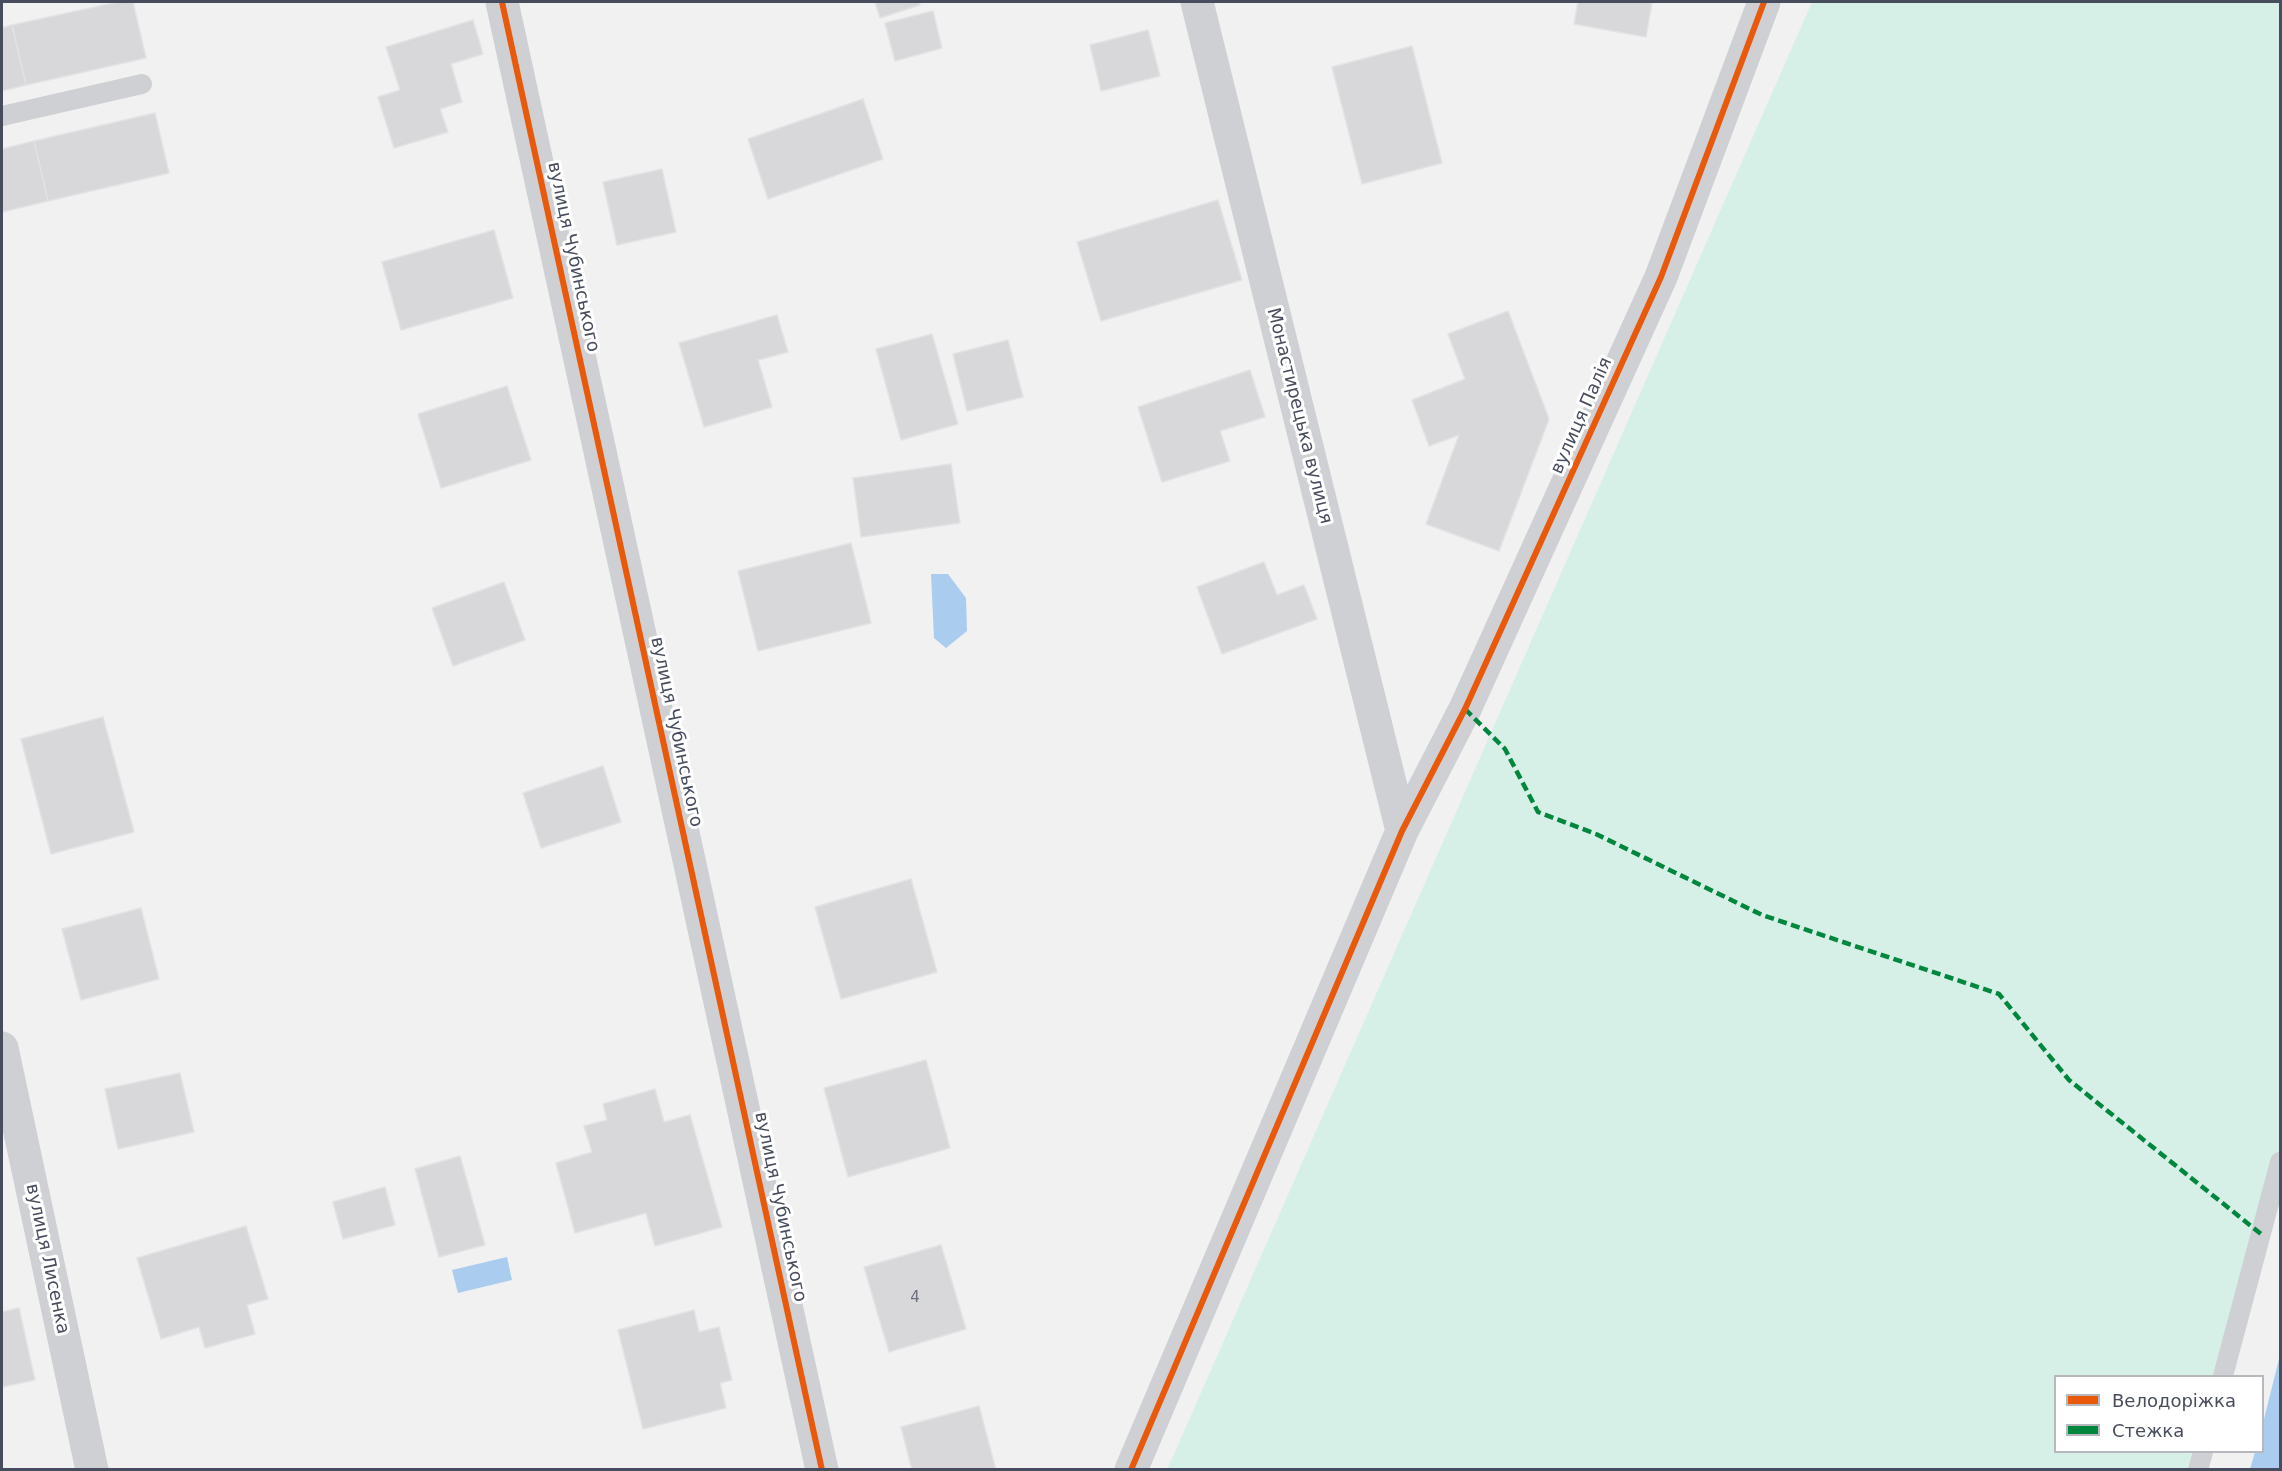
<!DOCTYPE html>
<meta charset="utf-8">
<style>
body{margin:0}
#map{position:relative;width:2282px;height:1471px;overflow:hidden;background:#f1f1f1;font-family:"DejaVu Sans",sans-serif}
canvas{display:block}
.frame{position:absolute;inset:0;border:3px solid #484d5d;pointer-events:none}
.legend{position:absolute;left:2054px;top:1375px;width:210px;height:78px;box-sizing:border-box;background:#fff;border:2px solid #b6b8be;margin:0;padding:8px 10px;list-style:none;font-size:18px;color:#484d5d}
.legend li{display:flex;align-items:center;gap:12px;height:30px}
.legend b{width:30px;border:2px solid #b6b8be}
</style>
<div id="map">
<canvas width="2282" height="1471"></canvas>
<div class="frame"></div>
<ul class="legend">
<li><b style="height:8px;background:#e8590c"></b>Велодоріжка</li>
<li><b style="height:8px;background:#00873e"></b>Стежка</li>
</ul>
</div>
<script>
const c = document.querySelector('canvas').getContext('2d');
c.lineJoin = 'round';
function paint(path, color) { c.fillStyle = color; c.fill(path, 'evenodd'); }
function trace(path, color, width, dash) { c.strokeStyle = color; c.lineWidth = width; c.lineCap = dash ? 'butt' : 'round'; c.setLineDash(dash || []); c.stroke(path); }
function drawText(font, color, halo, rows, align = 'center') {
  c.font = font + ' "DejaVu Sans",sans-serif'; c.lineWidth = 6; c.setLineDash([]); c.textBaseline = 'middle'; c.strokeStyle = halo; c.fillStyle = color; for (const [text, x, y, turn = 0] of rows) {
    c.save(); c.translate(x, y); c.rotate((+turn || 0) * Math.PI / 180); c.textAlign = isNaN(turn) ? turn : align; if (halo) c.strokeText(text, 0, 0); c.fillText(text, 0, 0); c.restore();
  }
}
const green = new Path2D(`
 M1812,2H2280V1162L2223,1376H2056V1452H2203L2198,1469L1167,1470Z`);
const water = new Path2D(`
 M931,574H948L966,598L967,631L946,648L934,638Z
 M507,1257L512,1280L458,1293L452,1270Z
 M2280,1355V1469H2250L2255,1452H2262L2263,1423Z`);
const building = new Path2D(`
 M118,2H133L146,58L26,85L12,25Z
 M875,2H919L920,5L880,18Z
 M1578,2H1652L1646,37L1574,24Z
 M933,11L942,48L895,61L885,23Z
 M473,20L483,54L451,64L462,102L440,109L448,132L394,148L378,97L400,90L386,47Z
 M12,25L26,85L2,91V28Z
 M1148,30L1160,76L1101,91L1090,45Z
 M1412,46L1442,163L1362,184L1332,67Z
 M863,99L883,159L768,199L748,139Z
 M155,113L169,173L48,201L34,141Z
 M34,141L48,201L2,212V149Z
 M662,169L676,232L617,245L603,182Z
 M1218,200L1242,280L1101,321L1077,242Z
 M494,230L513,298L401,330L382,262Z
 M1508,311L1549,419L1499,551L1426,524L1459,435L1429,446L1412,400L1465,379L1448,334Z
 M777,315L788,352L758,360L772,407L704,427L679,343Z
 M932,334L958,424L901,440L876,349Z
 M1008,340L1023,397L967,411L953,354Z
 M1250,370L1265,417L1220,431L1230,461L1162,482L1138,407Z
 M507,386L531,460L441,488L418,414Z
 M951,464L960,523L861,537L853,478Z
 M851,543L871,623L758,651L738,571Z
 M1264,562L1277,595L1304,585L1317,619L1222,654L1197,587Z
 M504,582L525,640L453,666L432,608Z
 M103,717L134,832L51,854L21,739Z
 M603,766L621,822L541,848L523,793Z
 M911,879L937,972L841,999L815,907Z
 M141,908L159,979L81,1000L62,929Z
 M926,1060L950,1148L848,1177L824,1088Z
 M180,1073L194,1132L118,1149L105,1089Z
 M655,1089L664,1122L690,1115L722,1227L655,1246L646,1213L575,1233L556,1163L592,1152L584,1126L607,1120L603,1104Z
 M460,1156L485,1245L439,1257L415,1169Z
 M385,1187L395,1225L343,1239L333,1202Z
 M246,1226L268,1299L247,1305L255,1334L205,1348L199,1327L161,1339L137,1258Z
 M941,1245L966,1329L889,1352L864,1267Z
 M19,1308L35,1380L2,1387V1312Z
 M694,1310L699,1332L719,1327L732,1380L720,1383L726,1408L643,1429L618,1330Z
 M979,1406L996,1470H912L901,1427Z`);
const service = new Path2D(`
 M2,116L142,84
 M2223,1376L2280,1162
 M2198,1470L2203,1452`);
const minor = new Path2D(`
 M502,2L822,1470
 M1197,2L1402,831
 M2,1048L92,1470
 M1131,1470L1402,831L1465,709L1661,277L1764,2`);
const quiet = new Path2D(`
 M1465,709L1505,749L1538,812L1596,834L1762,915L1999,994L2069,1080L2261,1234`);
const cycleway = new Path2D(`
 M502,2L822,1470
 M1131,1470L1402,831L1465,709L1661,277L1764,2`);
const numberNames = [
 ["4",915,1298]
];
const streetNames = [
 ["вулиця Чубинського",573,257,78],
 ["Монастирецька вулиця",1299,416,76],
 ["вулиця Палія",1582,416,-66],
 ["вулиця Чубинського",676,732,78],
 ["вулиця Чубинського",780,1207,78],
 ["вулиця Лисенка",47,1259,78]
];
paint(green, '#d6f0e7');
paint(water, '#ace');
paint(building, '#d8d8db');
trace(building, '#e2e2e4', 1.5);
trace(service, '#cfd0d3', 20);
trace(minor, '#cfd0d3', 33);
trace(quiet, '#00873e', 4.5, [9, 4.5]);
trace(cycleway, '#e8590c', 6);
drawText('15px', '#6e717e', null, numberNames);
drawText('18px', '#484d5d', '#fff', streetNames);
</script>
